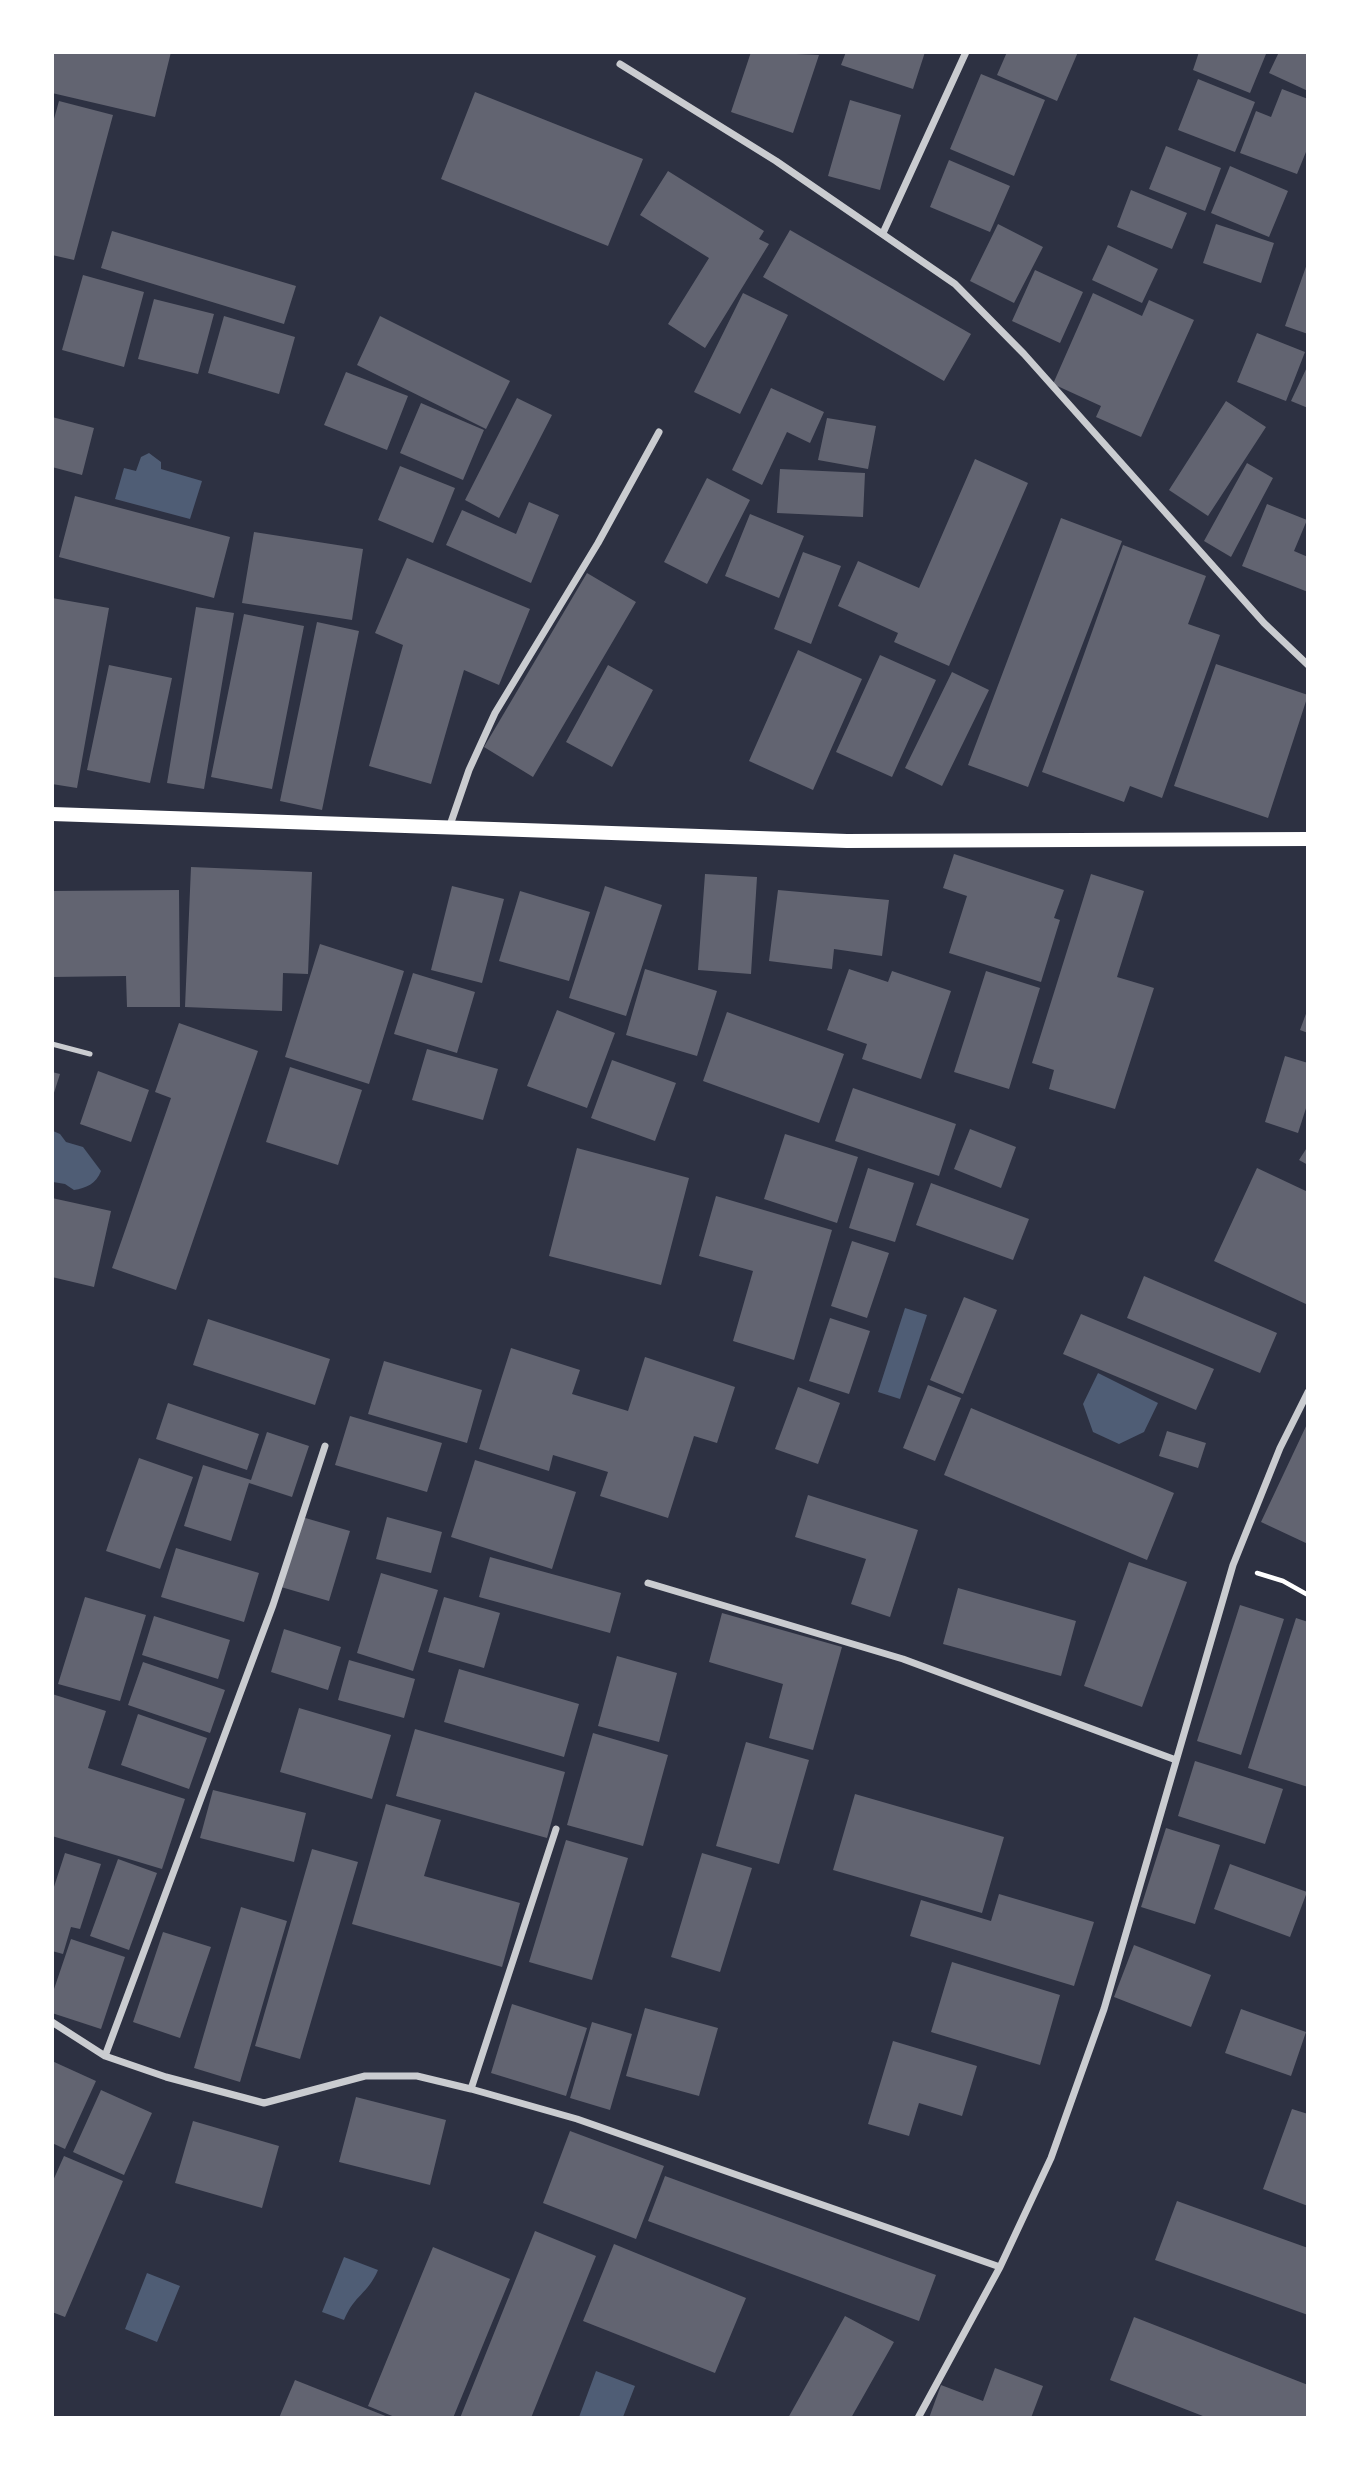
<!DOCTYPE html>
<style>
body{margin:0}
#map{position:relative;width:1360px;height:2470px;overflow:hidden;background:#2d3142;font-family:Poppins,sans-serif}
canvas{display:block}
.frame{position:absolute;inset:0;border:54px solid #fff;pointer-events:none}
</style>
<div id="map">
<canvas width="1360" height="2470"></canvas>
<div class="frame"></div>
</div>
<script>
const c = document.querySelector('canvas').getContext('2d');
c.lineJoin = 'round';
function paint(path, color) { c.fillStyle = color; c.fill(path, 'evenodd'); }
function trace(path, color, width, dash) { c.strokeStyle = color; c.lineWidth = width; c.lineCap = dash ? 'butt' : 'round'; c.setLineDash(dash || []); c.stroke(path); }
const water = new Path2D(`
 M149,453L161,462V469L202,481L190,519L115,499L124,468L136,471L141,457Z
 M53,1131L60,1134L66,1142L83,1147L101,1171C96,1184 86,1188 74,1190L65,1184L53,1182Z
 M905,1308L927,1315L900,1399L878,1392Z
 M1098,1373L1158,1403L1144,1432L1119,1444L1093,1432L1083,1404Z
 M344,2257L378,2270C367,2295 355,2294 344,2320L322,2312Z
 M147,2273L180,2286L157,2342L125,2329Z
 M596,2371L635,2386L623,2417H579Z`);
const building = new Path2D(`
 M52,52H171L155,117L52,93Z
 M751,52L819,55L793,133L731,112Z
 M846,52H925L913,89L841,65Z
 M1007,52H1078L1057,101L997,75Z
 M1199,52H1262L1266,54L1250,93L1193,70Z
 M1279,52H1308V91L1269,73Z
 M981,74L1045,100L1014,176L950,149Z
 M1198,79L1255,102L1235,152L1178,130Z
 M1282,89L1308,99V147L1297,174L1240,153L1256,111L1271,117Z
 M475,92L643,159L608,246L441,179Z
 M850,100L901,115L880,190L828,176Z
 M59,101L113,115L74,260L52,255V126Z
 M1166,146L1221,168L1205,211L1149,189Z
 M949,160L1010,186L990,232L930,207Z
 M1230,166L1288,191L1269,237L1211,213Z
 M668,171L764,231L759,239L769,244L705,348L668,324L709,258L640,215Z
 M1131,190L1187,213L1172,249L1117,227Z
 M998,224L1043,247L1014,303L970,281Z
 M1216,224L1274,243L1261,283L1203,263Z
 M790,230L971,334L944,381L763,277Z
 M112,231L296,286L284,324L101,268Z
 M1108,245L1158,269L1142,303L1092,280Z
 M1308,261V334L1285,326Z
 M1035,270L1083,292L1060,343L1012,321Z
 M83,275L144,292L124,367L62,350Z
 M743,293L788,315L740,414L694,392Z
 M1093,293L1142,316L1149,300L1194,320L1141,437L1096,417L1101,406L1053,384Z
 M154,299L214,314L198,374L138,359Z
 M224,316L295,337L279,394L208,373Z
 M380,316L510,381L486,429L357,365Z
 M1257,333L1305,352L1286,401L1237,382Z
 M1308,365V408L1291,401Z
 M346,372L408,396L387,450L324,425Z
 M771,388L824,412L810,443L787,432L762,485L732,470Z
 M517,398L552,415L499,518L465,500Z
 M1226,401L1266,427L1208,516L1169,490Z
 M421,403L484,430L463,480L400,453Z
 M52,417L94,428L82,475L52,467Z
 M827,418L876,426L868,469L818,460Z
 M975,459L1028,483L949,666L894,642L898,633L838,606L858,561L919,588Z
 M1247,463L1273,478L1231,557L1204,541Z
 M400,466L455,488L433,543L378,520Z
 M780,469L865,473L863,517L777,513Z
 M707,478L750,500L707,584L664,562Z
 M75,496L230,537L214,598L59,557Z
 M529,502L559,515L531,583L446,545L462,510L516,534Z
 M1267,504L1307,520L1294,551L1308,557V592L1242,566Z
 M750,514L804,536L779,598L725,576Z
 M1061,518L1122,541L1028,787L968,765Z
 M254,532L363,549L352,620L242,603Z
 M1123,545L1206,576L1188,624L1220,635L1162,798L1130,786L1124,802L1042,772Z
 M803,552L841,566L811,644L774,629Z
 M407,558L530,609L499,685L464,670L431,784L369,766L403,645L375,633Z
 M587,573L636,602L533,777L484,747Z
 M52,598L109,608L77,788L52,784Z
 M196,607L234,613L204,789L167,783Z
 M244,614L304,626L272,789L211,777Z
 M317,622L359,631L322,810L280,801Z
 M798,650L862,679L813,790L749,761Z
 M880,655L936,680L892,777L836,752Z
 M1216,664L1308,695L1268,818L1174,786Z
 M109,665L172,678L150,783L87,770Z
 M608,665L653,690L612,767L566,742Z
 M952,672L989,690L942,786L905,768Z
 M954,854L1064,890L1054,918L1060,920L1041,982L949,953L967,896L943,888Z
 M191,867L312,872L308,974L283,973L282,1011L185,1007Z
 M705,874L757,877L751,974L698,970Z
 M1091,874L1144,891L1117,977L1154,988L1115,1109L1049,1089L1054,1070L1032,1063Z
 M452,886L504,899L482,983L431,970Z
 M605,886L662,905L626,1016L569,998Z
 M179,890L180,1007H127L126,976L52,977V891Z
 M778,890L889,900L882,956L834,949L832,969L769,961Z
 M520,891L590,912L569,981L499,961Z
 M320,944L404,971L369,1084L285,1057Z
 M645,969L717,991L697,1056L626,1035Z
 M849,969L888,982L892,971L951,991L921,1079L862,1059L867,1044L827,1030Z
 M986,971L1040,988L1009,1089L954,1072Z
 M413,973L475,992L457,1053L394,1034Z
 M557,1010L615,1033L587,1108L527,1086Z
 M1307,1011H1308V1033L1300,1030Z
 M727,1012L844,1054L819,1123L703,1081Z
 M179,1023L258,1051L176,1290L112,1268L171,1098L155,1092Z
 M427,1049L498,1069L483,1120L412,1100Z
 M1285,1056L1308,1063V1102L1298,1133L1265,1122Z
 M612,1060L676,1083L655,1141L591,1118Z
 M290,1067L362,1090L338,1165L266,1142Z
 M98,1071L149,1090L131,1142L80,1124Z
 M52,1072L60,1074L53,1096H52Z
 M853,1088L956,1124L939,1176L835,1141Z
 M970,1129L1016,1147L1001,1188L954,1169Z
 M785,1134L858,1157L837,1223L764,1199Z
 M1308,1146V1165L1299,1160Z
 M577,1148L689,1178L661,1285L549,1256Z
 M868,1168L914,1183L895,1242L849,1228Z
 M1257,1168L1308,1192V1305L1214,1261Z
 M931,1183L1029,1219L1013,1260L916,1225Z
 M716,1196L832,1230L794,1360L733,1341L753,1271L699,1256Z
 M52,1198L111,1211L94,1287L52,1277Z
 M852,1241L889,1253L867,1318L831,1306Z
 M1144,1276L1277,1333L1260,1373L1127,1318Z
 M964,1297L997,1310L963,1394L930,1380Z
 M1081,1314L1214,1369L1196,1410L1063,1354Z
 M830,1318L870,1331L849,1394L809,1381Z
 M208,1319L330,1359L315,1405L193,1365Z
 M511,1348L580,1370L572,1394L628,1411L645,1357L735,1387L717,1443L694,1436L668,1518L600,1496L608,1472L553,1455L549,1471L479,1449Z
 M384,1361L482,1390L467,1443L368,1414Z
 M928,1385L961,1398L935,1461L903,1448Z
 M798,1387L840,1403L818,1464L775,1449Z
 M168,1403L259,1434L247,1470L156,1439Z
 M971,1408L1174,1493L1147,1560L944,1475Z
 M350,1416L442,1443L427,1492L335,1465Z
 M1308,1422V1544L1261,1522Z
 M1167,1431L1206,1443L1198,1468L1159,1456Z
 M267,1432L309,1446L292,1497L249,1483L231,1541L184,1526L203,1465L251,1480Z
 M139,1458L193,1477L160,1569L106,1551Z
 M475,1460L576,1492L552,1569L451,1537Z
 M808,1495L918,1530L890,1617L851,1604L866,1559L795,1537Z
 M302,1517L350,1531L329,1601L281,1587Z
 M387,1517L442,1532L431,1573L376,1559Z
 M176,1548L259,1573L244,1622L161,1597Z
 M490,1557L621,1593L610,1633L479,1597Z
 M1129,1562L1187,1582L1142,1707L1084,1686Z
 M381,1573L438,1590L413,1671L357,1653Z
 M958,1588L1076,1621L1061,1676L943,1644Z
 M85,1597L146,1615L120,1701L58,1684Z
 M444,1597L500,1613L484,1668L428,1652Z
 M1240,1605L1284,1619L1241,1755L1197,1741Z
 M722,1613L842,1647L813,1750L769,1738L783,1684L709,1662Z
 M154,1616L230,1640L218,1679L142,1655Z
 M1296,1618L1308,1622V1787L1248,1768Z
 M284,1629L341,1647L328,1690L271,1672Z
 M617,1656L677,1673L659,1742L598,1726Z
 M349,1660L415,1679L404,1718L338,1700Z
 M143,1662L225,1690L210,1733L128,1705Z
 M459,1669L579,1704L564,1757L444,1722Z
 M52,1694L106,1711L88,1768L185,1799L162,1869L52,1836Z
 M299,1708L391,1735L372,1799L280,1772Z
 M138,1714L207,1738L189,1789L121,1765Z
 M415,1729L565,1772L547,1838L396,1796Z
 M593,1733L668,1755L643,1846L567,1825Z
 M746,1742L809,1760L779,1864L716,1846Z
 M1195,1761L1283,1789L1265,1844L1178,1816Z
 M213,1790L306,1813L294,1862L200,1838Z
 M855,1794L1004,1837L982,1913L833,1870Z
 M386,1804L441,1820L424,1876L520,1903L502,1967L352,1924Z
 M1166,1828L1220,1845L1195,1924L1141,1907Z
 M566,1840L628,1858L592,1980L529,1962Z
 M312,1849L358,1862L300,2059L255,2046Z
 M65,1853L101,1864L80,1929L71,1927L63,1954L52,1951V1893Z
 M702,1853L752,1868L720,1972L671,1957Z
 M118,1859L157,1873L129,1950L90,1936Z
 M1230,1864L1307,1892L1290,1937L1214,1909Z
 M999,1894L1094,1922L1074,1986L910,1936L921,1900L991,1921Z
 M241,1907L287,1921L240,2082L194,2068Z
 M163,1932L211,1947L180,2038L133,2022Z
 M71,1939L125,1957L101,2029L52,2013V1995Z
 M1134,1945L1211,1975L1191,2027L1114,1997Z
 M952,1962L1060,1995L1040,2065L931,2032Z
 M512,2004L587,2028L566,2096L491,2073Z
 M645,2008L718,2028L699,2096L626,2076Z
 M1241,2009L1306,2032L1291,2076L1225,2053Z
 M592,2022L632,2034L610,2110L570,2098Z
 M893,2041L977,2066L962,2116L919,2103L909,2136L868,2124Z
 M52,2061L96,2081L65,2149L52,2143Z
 M101,2090L152,2113L124,2175L73,2152Z
 M356,2097L446,2120L430,2185L339,2162Z
 M1292,2109L1308,2114V2206L1263,2189Z
 M193,2121L279,2146L262,2208L175,2183Z
 M570,2131L664,2166L636,2239L543,2203Z
 M64,2156L123,2181L65,2317L52,2312V2183Z
 M665,2176L936,2275L919,2321L648,2221Z
 M1177,2201L1308,2248V2315L1155,2260Z
 M535,2231L596,2256L531,2418H460Z
 M614,2244L746,2298L715,2373L583,2321Z
 M433,2247L510,2279L453,2418H397L368,2406Z
 M845,2316L894,2342L851,2418H788Z
 M1134,2317L1308,2385V2418H1208L1110,2380Z
 M995,2368L1043,2386L1031,2418H929L941,2385L983,2401Z
 M295,2380L388,2417V2418H279Z`);
const path = new Path2D(`
 M1257,1573L1283,1581L1308,1595`);
const service = new Path2D(`
 M52,1044L90,1054`);
const minor = new Path2D(`
 M620,64L776,161L955,284L1024,354L1264,623L1308,665
 M883,233L966,52
 M449,828L469,770L495,713L598,543L659,432
 M648,1583L903,1659L1176,1760
 M52,2022L105,2056L166,2077L264,2103L365,2076H417L471,2089L577,2119L1000,2267
 M105,2056L273,1605L325,1446
 M471,2089L556,1829
 M918,2418L1000,2267L1051,2158L1104,2009L1233,1565L1280,1448L1308,1392`);
const secondary = new Path2D(`
 M52,814L847,841L1308,839`);
paint(water, '#4f5d75');
paint(building, '#626471');
trace(path, '#fff', 4.5);
trace(service, '#caccd0', 5);
trace(minor, '#caccd0', 7);
trace(secondary, '#fff', 14);
</script>
